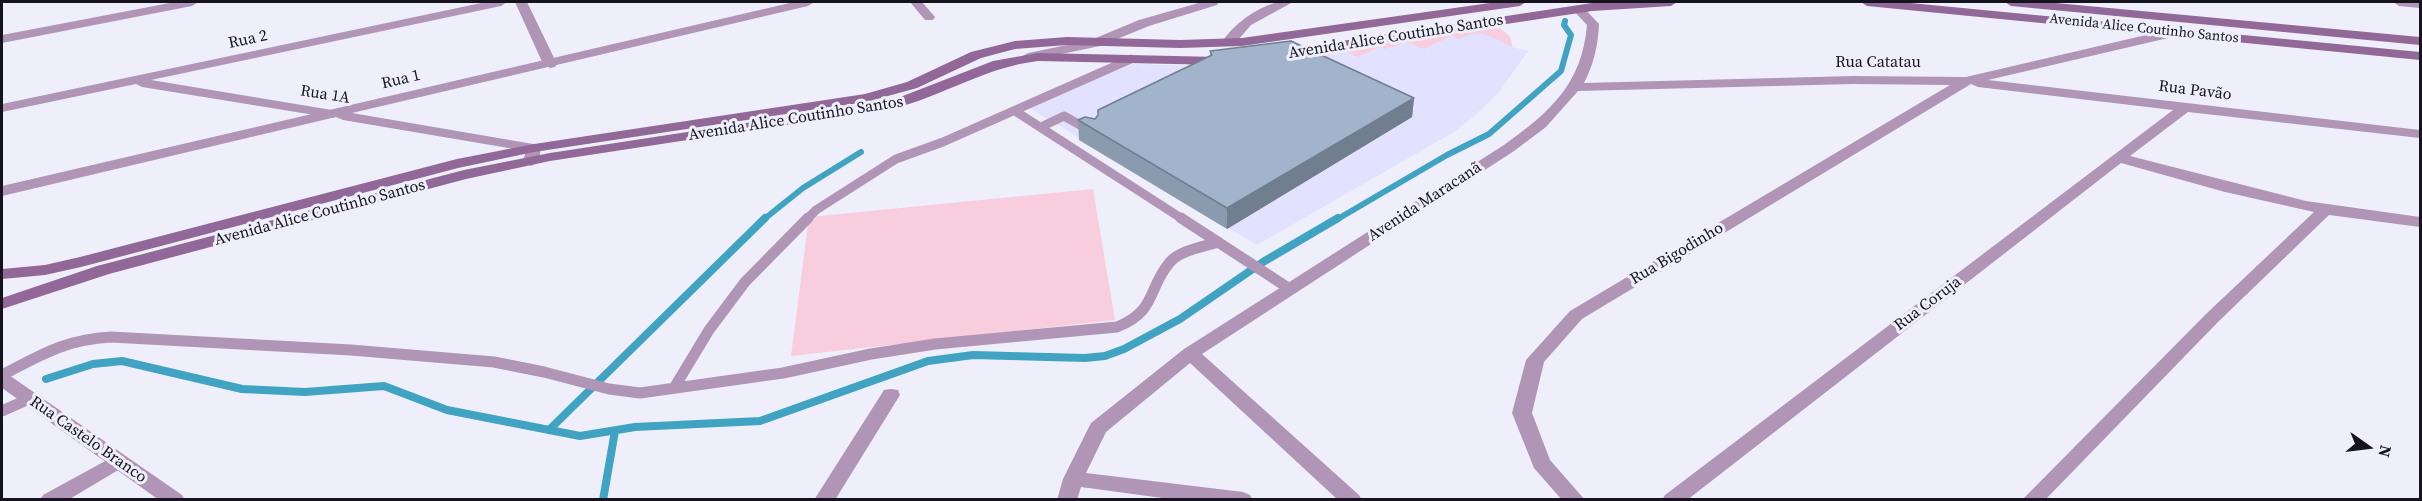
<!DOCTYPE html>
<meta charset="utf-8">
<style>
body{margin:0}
#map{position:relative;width:2422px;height:501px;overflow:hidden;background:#efeffb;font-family:"Source Serif 4",serif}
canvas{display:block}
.frame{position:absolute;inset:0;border:3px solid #14131e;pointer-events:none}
.north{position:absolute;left:2338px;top:417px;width:60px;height:60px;-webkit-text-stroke:4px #efeffb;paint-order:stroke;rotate:104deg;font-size:16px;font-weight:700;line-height:24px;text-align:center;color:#14131e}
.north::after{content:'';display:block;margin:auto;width:21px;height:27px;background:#14131e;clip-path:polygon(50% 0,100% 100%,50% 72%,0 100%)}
</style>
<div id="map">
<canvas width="2422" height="501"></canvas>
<div class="frame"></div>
<div class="north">N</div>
</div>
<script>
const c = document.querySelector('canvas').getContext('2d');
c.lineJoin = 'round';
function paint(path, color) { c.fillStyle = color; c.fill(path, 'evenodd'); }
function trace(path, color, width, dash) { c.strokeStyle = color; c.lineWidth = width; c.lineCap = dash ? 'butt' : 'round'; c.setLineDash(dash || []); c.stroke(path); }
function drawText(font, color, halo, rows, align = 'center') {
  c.font = font + ' "Source Serif 4",serif'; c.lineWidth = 6; c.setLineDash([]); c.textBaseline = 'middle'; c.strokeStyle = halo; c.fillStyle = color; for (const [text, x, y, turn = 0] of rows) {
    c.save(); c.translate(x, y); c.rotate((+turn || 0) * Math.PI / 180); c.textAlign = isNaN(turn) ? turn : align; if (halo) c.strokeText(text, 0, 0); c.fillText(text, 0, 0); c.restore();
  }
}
const built = new Path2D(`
 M1494,28H1500L1509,36L1512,47L1528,51L1499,92L1473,117L1454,132L1257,245L1028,107L1132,64L1192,66Z`);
const green = new Path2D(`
 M1494,28C1504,29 1513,37 1512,47L1488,35L1475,33L1458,39L1451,36L1424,49L1407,42L1385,49L1381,46L1358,57L1342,50L1314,63L1302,56Z
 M1093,189L1115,320L791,356L809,217Z`);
const streamFar1 = new Path2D(`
 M763,220L803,188L861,152
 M1336,220L1447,155L1489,134L1561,71L1571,35L1564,25L1565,21`);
const stream = new Path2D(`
 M46,379L93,364L122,361L242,389L305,392L384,386L447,410L580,436L635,427L760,421L928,361L973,355L1085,358L1105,356L1124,349L1180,319L1263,262L1338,218
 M549,430L765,218
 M603,500L615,431`);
const serviceFar1 = new Path2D(`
 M1015,111L1184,220
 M1041,127L1064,116L1091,131
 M806,220L816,210L896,159L943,142L1131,59`);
const service = new Path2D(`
 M1181,218L1290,289
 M2,375C43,354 64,340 111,337L351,350L494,362L544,372L609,389L640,393L783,373L871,354L935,344L1117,327C1157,311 1147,289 1170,262C1181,250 1203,247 1218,242
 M674,388L709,330L745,282L808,218
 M2,411L29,399`);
const minor = new Path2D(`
 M175,2H198L192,6L2,43V35Z
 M486,2H507L501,6L151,80L338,111L340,114L333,118L142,87L136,84L2,112V104Z
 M515,2H527L557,64L555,67L550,68L543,64Z
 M910,2H922L935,17L933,20H925Z
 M1277,2H1293L1251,25L1233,46H1223L1221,43C1236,22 1253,10 1277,2Z
 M2393,2H2420V8L2399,6Z
 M1579,6L1583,7L1599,24C1598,45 1594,64 1584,83L1853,76L1966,77L2176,28L2181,29L2182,32L2181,35L1988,80L2420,130V138L2188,112L2130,156L2306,201L2420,217V227L2329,215L2218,322L2045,500H2022L2206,314L2314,212L2225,192L2121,163L1687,500H1662L1665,495L2173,110L1978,87L1971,84L1582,319L1544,362L1532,413L1550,460L1585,500H1562L1534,468L1512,413L1526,360L1570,311L1950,85L1853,84L1578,91L1546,127L1514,151L1202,354L1359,495L1362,500H1338L1190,363L1106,432L1086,473L1243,492L1250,495L1253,500H1177L1081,487L1077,500H1057L1063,479L1091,423L1184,349L1504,145C1550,112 1582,84 1587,25L1573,10Z
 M891,389L898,390L900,395L835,500H814L884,390Z
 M118,454L125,456L128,461L125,466L68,500H40L43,495Z`);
const tertiary = new Path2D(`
 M794,2H814L808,6L352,113L539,145L541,148L539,161L531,166L523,161L526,151L343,120L336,117L2,196V186Z
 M1202,2H1219L1217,5L1149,26L1100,46L1028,61L1021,57L1028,53L1091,40L1139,20Z
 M2,373L9,375L182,495L185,500H159L2,388Z`);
const secondary = new Path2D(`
 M1497,2H1526L1520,6L1242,46L1180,48L1067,45L1015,49L981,58L917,88L866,102L534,152L458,168L81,267L45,275L2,279V269L45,265L80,257L457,159L534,144L865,94L907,82L971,52L1015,41L1067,37L1180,40L1242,38Z
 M1620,2H1677L1671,6L1592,11L1289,57L1282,53L1289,49L1592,3Z
 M1861,2H1900L2420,52V60L1867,6Z
 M2005,2H2045L2420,37V45L2011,6Z
 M1038,53L1219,57L1226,61L1219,65L1038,61C985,67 942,97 891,109L550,161L466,179L109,274L2,309V298L97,266L464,170L550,153L890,101L993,61Z`);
const wall = new Path2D(`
 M1210,51L1414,98L1412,117L1227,229L1079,140L1078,120L1095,119L1098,115L1210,56Z`);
const shadedWall = new Path2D(`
 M1414,98L1412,117L1227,229V208Z`);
const building = new Path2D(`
 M1291,41L1414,98L1227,208L1078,120L1085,117L1095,119L1098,115V110L1212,55L1210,51Z`);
const farStreetnames = [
 ["Avenida Alice Coutinho Santos",2144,29,6]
];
const streetNames = [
 ["Avenida Alice Coutinho Santos",1396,37,-9],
 ["Rua 2",248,40,-12],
 ["Rua Catatau",1878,63],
 ["Rua 1",401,80,-13],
 ["Rua Pavão",2195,91,7],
 ["Rua 1A",325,95,9],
 ["Avenida Alice Coutinho Santos",796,119,-9],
 ["Avenida Maracanã",1425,202,-33],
 ["Avenida Alice Coutinho Santos",320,213,-15],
 ["Rua Bigodinho",1677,254,-31],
 ["Rua Coruja",1928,304,-37],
 ["Rua Castelo Branco",88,440,35]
];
paint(built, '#e2e1ff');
paint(green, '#f8cddd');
trace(streamFar1, '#40a3c1', 6);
trace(stream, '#40a3c1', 8);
trace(serviceFar1, '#b195b6', 9);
trace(service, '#b195b6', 11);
paint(minor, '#b195b6');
paint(tertiary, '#b195b6');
paint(secondary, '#916898');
paint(wall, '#8a9baf');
paint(shadedWall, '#717e8f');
paint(building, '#a1b4cc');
trace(building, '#717e8f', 1.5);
drawText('14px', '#14131e', '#efeffb', farStreetnames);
drawText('16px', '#14131e', '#efeffb', streetNames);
</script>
